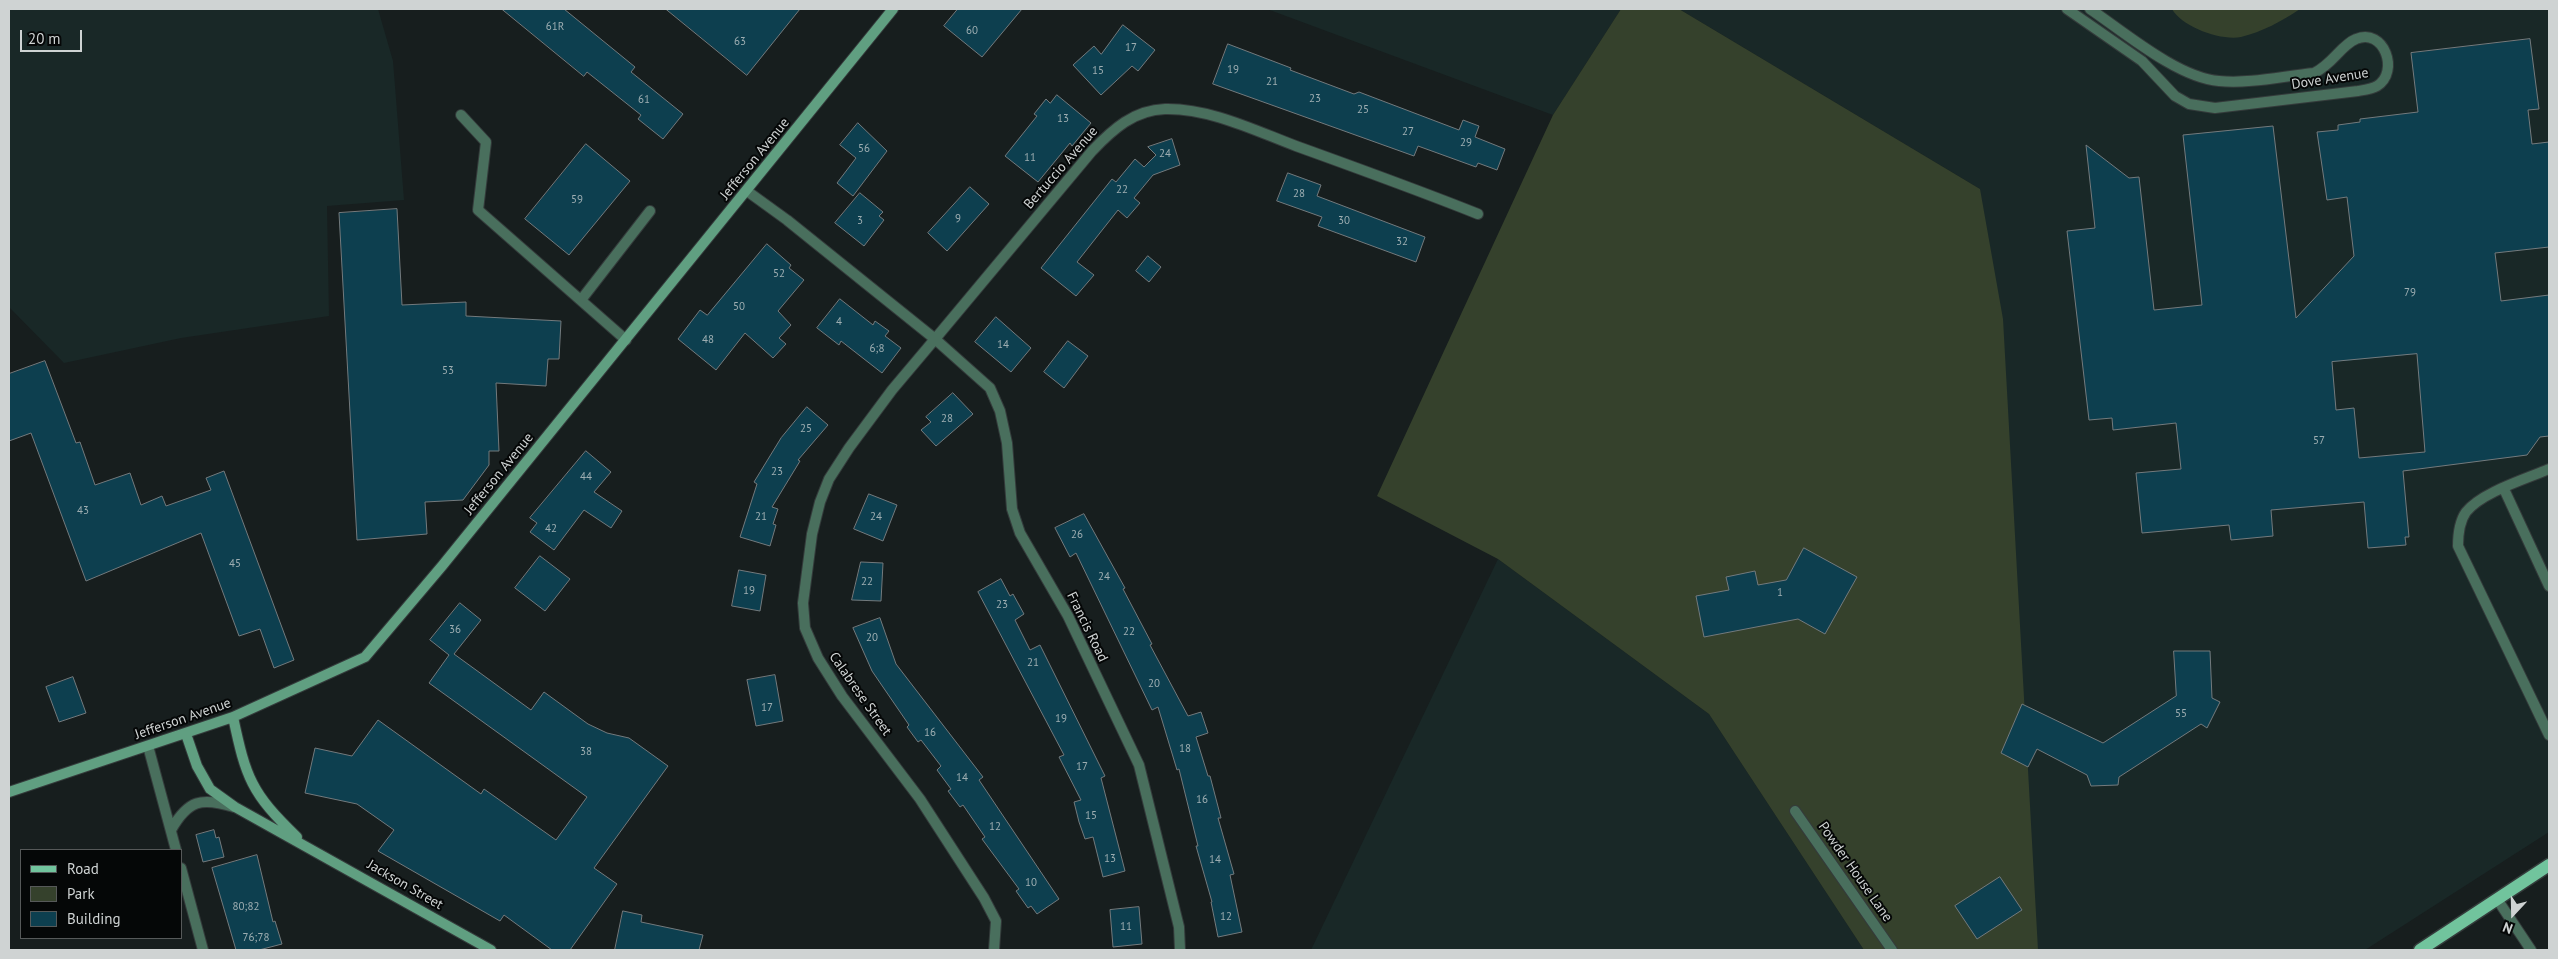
<!DOCTYPE html>
<style>
body{margin:0}
#map{position:relative;width:2558px;height:959px;overflow:hidden;background:#171e1e;font-family:"PT Sans",sans-serif}
canvas{display:block}
.frame{position:absolute;inset:0;border:10px solid #cfd3d3;pointer-events:none}
.legend{position:absolute;left:20px;top:849px;width:162px;height:90px;box-sizing:border-box;background:#050707;border:1px solid #565959;margin:0;padding:6px 9px;list-style:none;font-size:15px;color:#cfd3d3}
.legend li{display:flex;align-items:center;gap:10px;height:25px}
.legend b{width:25px;border:1px solid #565959}
.north{position:absolute;left:2488px;top:889px;width:50px;height:50px;-webkit-text-stroke:4px #050707;paint-order:stroke;rotate:201deg;font-size:14px;font-weight:700;line-height:20px;text-align:center;color:#cfd3d3}
.north::after{content:'';display:block;margin:auto;width:18px;height:22px;background:#cfd3d3;clip-path:polygon(50% 0,100% 100%,50% 72%,0 100%)}
.scale{position:absolute;left:20px;top:30px;width:62px;height:22px;box-sizing:border-box;border:2px solid #cfd3d3;border-top:0;padding-left:6px;font-size:15px;line-height:18px;white-space:nowrap;color:#cfd3d3;-webkit-text-stroke:4px #050707;paint-order:stroke}
</style>
<div id="map">
<canvas width="2558" height="959"></canvas>
<div class="frame"></div>
<ul class="legend">
<li><b style="height:6px;background:#71c49d"></b>Road</li>
<li><b style="height:14px;background:#35412c"></b>Park</li>
<li><b style="height:14px;background:#0d3f4f"></b>Building</li>
</ul>
<div class="north">N</div>
<div class="scale">20 m</div>
</div>
<script>
const c = document.querySelector('canvas').getContext('2d');
c.lineJoin = 'round';
function paint(path, color) { c.fillStyle = color; c.fill(path, 'evenodd'); }
function trace(path, color, width, dash) { c.strokeStyle = color; c.lineWidth = width; c.lineCap = dash ? 'butt' : 'round'; c.setLineDash(dash || []); c.stroke(path); }
function drawText(font, color, halo, rows, align = 'center') {
  c.font = font + ' "PT Sans",sans-serif'; c.lineWidth = 4; c.setLineDash([]); c.textBaseline = 'middle'; c.strokeStyle = halo; c.fillStyle = color; for (const [text, x, y, turn = 0] of rows) {
    c.save(); c.translate(x, y); c.rotate((+turn || 0) * Math.PI / 180); c.textAlign = isNaN(turn) ? turn : align; if (halo) c.strokeText(text, 0, 0); c.fillText(text, 0, 0); c.restore();
  }
}
const built = new Path2D(`
 M9,9H378L393,61L404,200L327,206L329,316L181,338L64,363L9,307Z
 M1267,9H1621L1553,115Z
 M1679,9H2549V832L2365,950H1918L1980,189Z
 M1498,559L1709,714L1864,950H1311Z`);
const green = new Path2D(`
 M1621,9H1679L1980,189L2003,319L2038,950H1864L1709,714L1498,559L1377,496L1553,115Z
 M2172,9H2300C2282,21 2262,32 2241,37C2221,41 2182,27 2172,9Z`);
const building = new Path2D(`
 M502,9H564L635,67L631,72L683,114L663,139L638,119L641,115L587,72L584,76Z
 M666,9H800L747,75Z
 M958,9H1022L982,57L944,26Z
 M1123,25L1155,50L1138,71L1132,66L1101,95L1073,65L1094,46L1101,54Z
 M2530,39L2539,109L2528,110L2532,144L2549,142V247L2495,253L2501,301L2549,295V436L2540,437L2527,455L2403,471L2409,537H2405L2406,545L2368,548L2364,502L2271,510L2273,536L2231,540L2229,525L2142,533L2136,473L2181,469L2176,423L2113,430L2112,418L2089,420L2067,231L2095,228L2086,145L2129,178L2139,177L2154,310L2202,305L2183,135L2273,126L2296,318L2354,256L2347,197L2327,200L2317,132L2338,130V125L2360,122V119L2418,112L2411,53ZM2417,354L2425,452L2359,458L2354,408L2336,410L2332,362Z
 M1228,44L1291,68L1290,70L1354,94L1359,92L1459,130L1463,120L1479,126L1475,137L1505,149L1497,170L1478,163L1476,167L1418,146L1414,156L1213,84Z
 M1057,95L1091,123L1072,146L1070,143L1038,182L1005,156L1037,116L1034,114L1046,99L1050,103Z
 M858,123L887,151L853,196L837,183L856,158L840,145Z
 M1172,139L1180,165L1153,175L1134,198L1140,203L1127,218L1118,210L1077,262L1094,275L1076,296L1041,268L1112,179L1116,182L1135,159L1144,167L1156,155L1148,147Z
 M586,144L630,181L569,255L525,219Z
 M1288,173L1321,185L1317,196L1425,237L1416,262L1318,226L1322,217L1277,201Z
 M970,187L989,204L947,251L928,233Z
 M860,193L883,212L879,216L884,220L864,246L835,223Z
 M397,209L402,305L466,302V316L561,321L559,359H548L546,386L496,383L499,451H489V465L463,500L425,502L427,534L357,540L339,213Z
 M767,244L791,265L789,268L804,280L778,311L791,325L779,338L786,344L773,358L745,333L716,370L678,339L700,310L707,315Z
 M1148,256L1161,267L1149,282L1136,271Z
 M840,299L873,325L875,321L889,331L885,336L901,348L882,373L841,341L839,345L817,328Z
 M996,317L1031,348L1011,372L975,342Z
 M1068,341L1088,356L1064,388L1044,372Z
 M45,361L76,443L80,442L95,485L130,473L141,505L162,496L166,506L211,490L206,478L224,471L294,660L274,668L260,629L239,636L201,533L86,581L31,433L9,441V374Z
 M953,393L973,414L936,446L921,430L931,422L926,417Z
 M807,407L828,425L798,460L800,461L772,507L778,509L773,524L776,525L770,546L740,537L757,484L754,482L781,438Z
 M586,451L611,472L594,492L622,511L611,528L584,510L554,550L530,532L537,523L530,518Z
 M869,494L897,505L883,541L854,529Z
 M1084,514L1125,588L1123,589L1152,644L1150,645L1188,716L1201,712L1208,733L1196,737L1208,776H1210L1221,818H1218L1234,874L1230,875L1242,932L1218,937L1211,902H1212L1196,846H1198L1179,769L1177,770L1158,707L1152,710L1076,553L1070,557L1055,528Z
 M1804,548L1857,577L1825,634L1798,619L1704,637L1696,596L1729,590L1726,577L1755,571L1758,585L1786,580Z
 M540,556L570,579L545,611L515,588Z
 M861,562L883,563L881,601L852,600Z
 M739,570L766,575L760,611L732,606Z
 M1001,579L1010,596L1013,594L1024,614L1015,620L1030,650L1040,645L1105,776L1101,778L1125,871L1103,877L1093,837L1085,839L1079,822L1074,802L1081,800L1059,757L1064,755L978,592Z
 M460,603L481,620L454,654L531,710L544,692L588,724L607,733L629,738L668,766L594,868L617,884L570,950H552L504,915L500,921L378,851L394,830L357,804L305,793L315,748L352,756L378,720L481,794L484,789L556,840L587,797L429,683L449,655L430,640Z
 M880,618L896,664L983,777L979,780L1059,899L1037,914L1031,906L1028,908L1016,891L1019,889L982,839L985,837L963,805L960,807L948,791L951,789L937,770L941,766L921,740L918,742L907,727L909,725L872,671L853,628Z
 M2174,651H2210L2212,698L2220,702L2207,728L2201,724L2119,777L2118,785L2091,786L2087,775L2037,749L2028,767L2001,753L2022,704L2103,743L2176,696Z
 M775,675L783,721L756,726L747,680Z
 M73,677L86,713L59,722L46,687Z
 M214,830L216,838L219,837L224,857L203,862L196,835Z
 M257,855L273,922L275,921L282,944L259,950H236L212,868Z
 M2000,877L2022,910L1977,939L1955,906Z
 M1139,907L1142,944L1113,947L1110,910Z
 M623,911L642,915L641,922L703,935L699,950H615Z`);
const lane = new Path2D(`
 M461,115L486,142L478,210L626,340
 M581,300L650,211
 M2549,469C2526,479 2482,492 2466,512C2459,522 2458,534 2458,546L2549,735
 M2504,489L2549,586`);
const street = new Path2D(`
 M2067,9L2142,61L2175,96L2189,104L2215,108L2358,91C2364,90 2372,89 2377,86C2400,72 2384,27 2356,39C2341,45 2333,64 2314,73C2283,76 2250,84 2219,81C2178,78 2124,32 2090,9
 M747,191L787,220L935,339L1092,151C1113,129 1134,110 1165,109C1210,108 1256,131 1296,146C1357,168 1418,190 1478,214
 M148,746L176,850
 M1795,811L1892,950
 M171,830C188,800 201,797 234,807
 M181,868L203,950
 M2497,899L2531,950
 M994,950L996,921L984,898L920,799L842,696L818,658L805,628L803,603L812,534L820,502L829,479L849,448L892,390L935,339L990,388L1000,411L1007,443L1012,509L1020,533L1068,616L1139,765L1179,927L1180,950`);
const secondary = new Path2D(`
 M233,717C246,778 251,793 297,837
 M186,734L197,766L210,789L235,807L491,950
 M9,792L233,717L365,657L442,566L893,9`);
const primary = new Path2D(`
 M2420,950L2549,865`);
const numberNames = [
 ["61R",555,27],
 ["60",972,31],
 ["63",740,42],
 ["17",1131,48],
 ["19",1233,70],
 ["15",1098,71],
 ["21",1272,82],
 ["23",1315,99],
 ["61",644,100],
 ["25",1363,110],
 ["13",1063,119],
 ["27",1408,132],
 ["29",1466,143],
 ["56",864,149],
 ["24",1165,154],
 ["11",1030,158],
 ["22",1122,190],
 ["28",1299,194],
 ["59",577,200],
 ["9",958,219],
 ["3",860,221],
 ["30",1344,221],
 ["32",1402,242],
 ["52",779,274],
 ["79",2410,293],
 ["50",739,307],
 ["4",839,322],
 ["48",708,340],
 ["14",1003,345],
 ["6;8",877,349],
 ["53",448,371],
 ["28",947,419],
 ["25",806,429],
 ["57",2319,441],
 ["23",777,472],
 ["44",586,477],
 ["43",83,511],
 ["21",761,517],
 ["24",876,517],
 ["42",551,529],
 ["26",1077,535],
 ["45",235,564],
 ["24",1104,577],
 ["22",867,582],
 ["19",749,591],
 ["1",1780,593],
 ["23",1002,605],
 ["36",455,630],
 ["22",1129,632],
 ["20",872,638],
 ["21",1033,663],
 ["20",1154,684],
 ["17",767,708],
 ["55",2181,714],
 ["19",1061,719],
 ["16",930,733],
 ["18",1185,749],
 ["38",586,752],
 ["17",1082,767],
 ["14",962,778],
 ["16",1202,800],
 ["15",1091,816],
 ["12",995,827],
 ["13",1110,859],
 ["14",1215,860],
 ["10",1031,883],
 ["80;82",246,907],
 ["12",1226,917],
 ["11",1126,927],
 ["76;78",256,938]
];
const streetNames = [
 ["Dove Avenue",2330,79,-9],
 ["Jefferson Avenue",755,159,-51],
 ["Bertuccio Avenue",1061,168,-49],
 ["Jefferson Avenue",499,474,-51],
 ["Francis Road",1087,627,64],
 ["Calabrese Street",860,694,55],
 ["Jefferson Avenue",183,719,-19],
 ["Powder House Lane",1855,872,55],
 ["Jackson Street",405,885,30]
];
paint(built, '#192827');
paint(green, '#35412c');
paint(building, '#0d3f4f');
trace(building, '#737a7d', 1);
trace(lane, '#343b3b', 12);
trace(street, '#343b3b', 12);
trace(secondary, '#343b3b', 12);
trace(primary, '#343b3b', 15);
trace(lane, '#496f5d', 10);
trace(street, '#496f5d', 10);
trace(secondary, '#609f81', 10);
trace(primary, '#71c49d', 12);
drawText('11px', '#9eaeb2', null, numberNames);
drawText('14px', '#cfd3d3', '#050707', streetNames);
</script>
